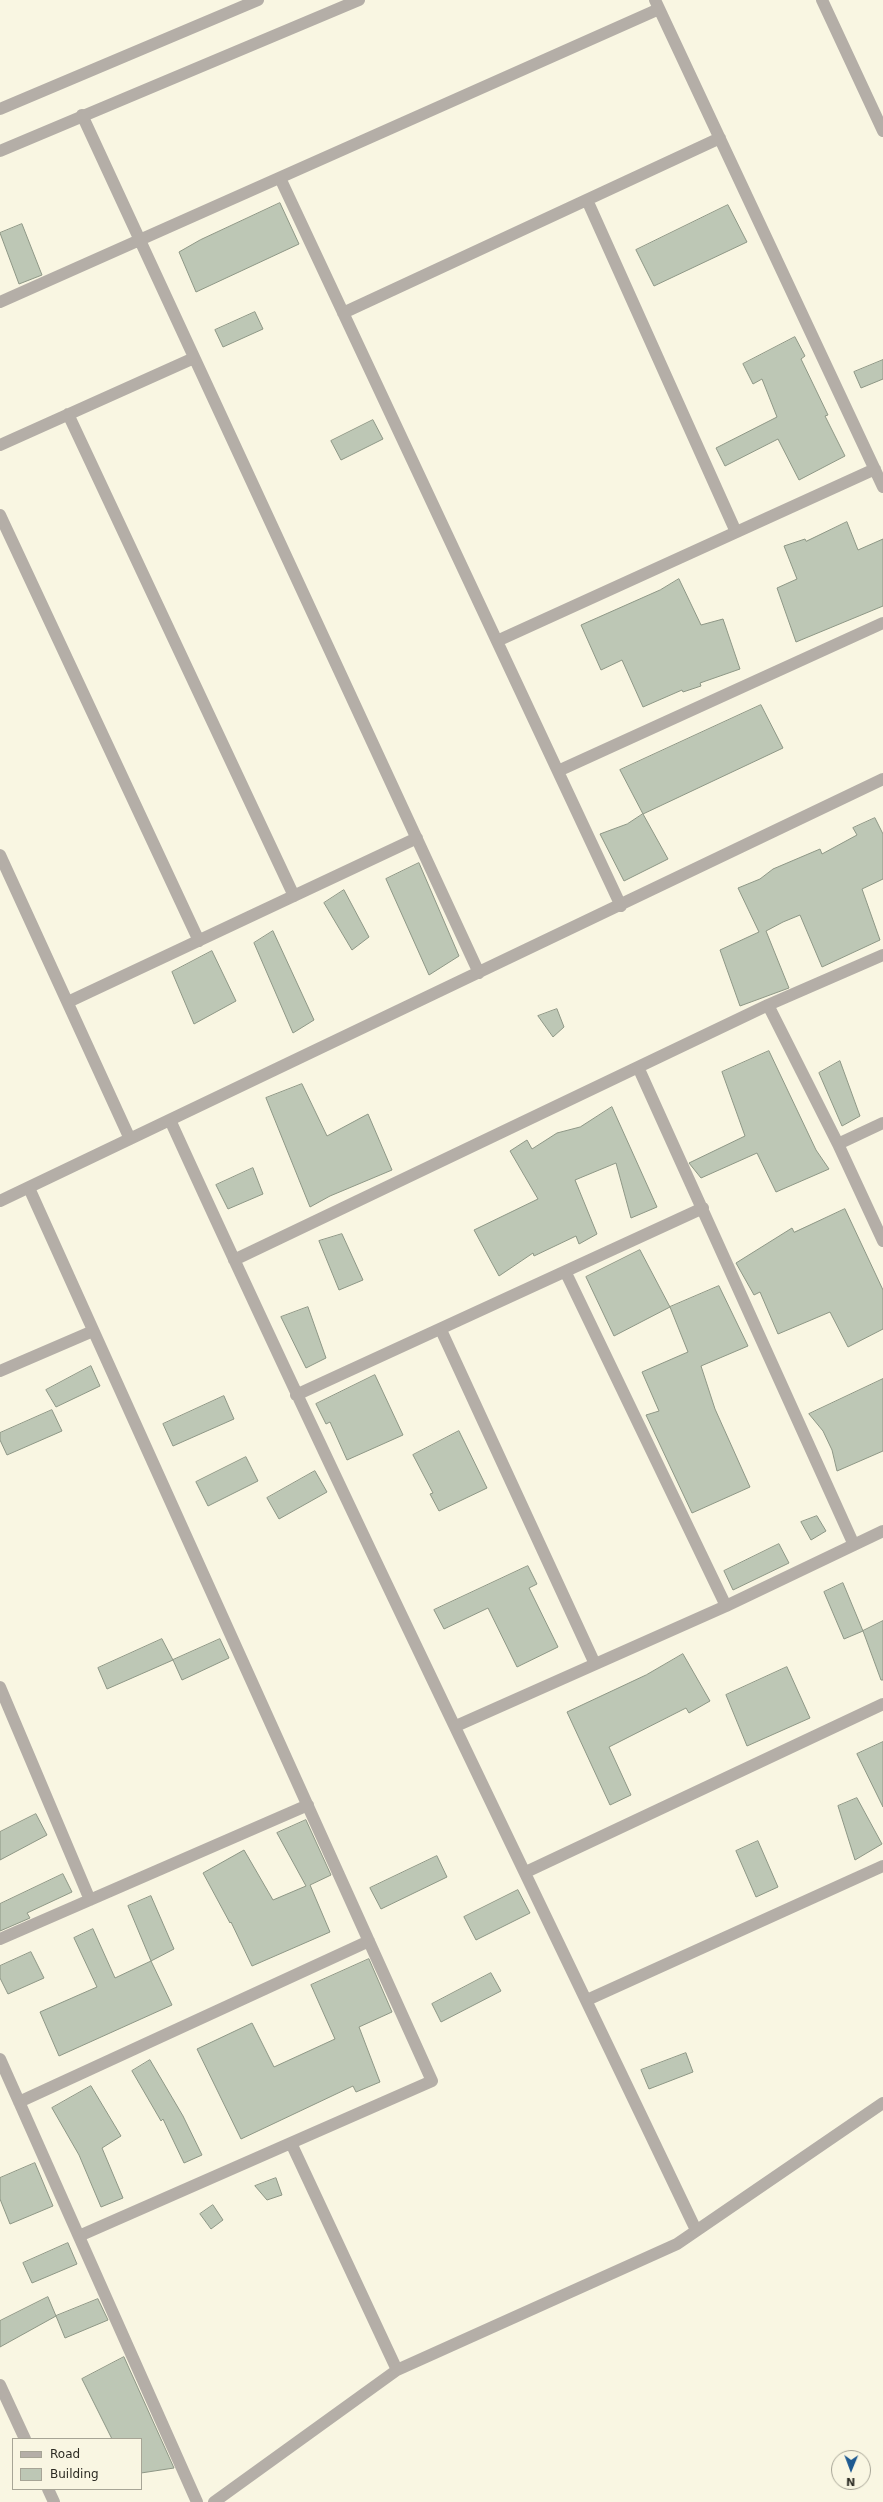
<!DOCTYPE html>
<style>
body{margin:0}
#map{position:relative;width:883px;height:2502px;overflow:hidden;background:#f9f6e2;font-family:"DejaVu Sans",sans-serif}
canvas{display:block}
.legend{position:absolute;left:12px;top:2438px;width:130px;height:52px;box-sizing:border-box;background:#f9f6e2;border:1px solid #a7a596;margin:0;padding:5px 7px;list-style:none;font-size:12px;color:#2d2c24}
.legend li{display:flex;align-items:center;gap:8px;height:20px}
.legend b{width:20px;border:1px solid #a7a596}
.north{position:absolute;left:831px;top:2450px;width:40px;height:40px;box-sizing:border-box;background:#f9f6e2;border:1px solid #a7a596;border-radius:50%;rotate:181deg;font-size:11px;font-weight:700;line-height:16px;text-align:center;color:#2d2c24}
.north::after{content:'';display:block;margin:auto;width:14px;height:18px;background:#1e5a91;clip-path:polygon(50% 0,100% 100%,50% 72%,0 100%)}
</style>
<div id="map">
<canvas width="883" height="2502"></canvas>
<ul class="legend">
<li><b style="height:5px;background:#b4aea7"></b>Road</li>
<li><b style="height:11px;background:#bdc7b5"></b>Building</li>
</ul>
<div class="north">N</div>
</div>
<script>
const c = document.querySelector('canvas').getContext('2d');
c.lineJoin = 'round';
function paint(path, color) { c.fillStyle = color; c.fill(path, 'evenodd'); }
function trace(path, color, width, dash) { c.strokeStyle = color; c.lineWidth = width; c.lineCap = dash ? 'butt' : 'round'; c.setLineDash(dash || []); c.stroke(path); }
const building = new Path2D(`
 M280,203L299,244L196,292L179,252L200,240Z
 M728,205L747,242L654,286L636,250Z
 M22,224L42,275L19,284L0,233Z
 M255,312L263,329L223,347L215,330Z
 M795,337L805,356L801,359L828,415L825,416L845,456L799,480L778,439L725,466L716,448L777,417L762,379L753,384L743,364Z
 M883,360V379L861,388L854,372Z
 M373,420L383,439L341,460L331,441Z
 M847,522L858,550L883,539V606L796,642L777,588L797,579L784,546L805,539L806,541Z
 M679,579L701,625L723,619L740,669L700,683L701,686L683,692L682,690L643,707L622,660L601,670L581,625L660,590Z
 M761,705L783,748L643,814L620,770Z
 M643,814L668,859L624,881L600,834L627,824Z
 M875,818L883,834V879L862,889L880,940L822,967L800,915L783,922L766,931L789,988L740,1006L720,950L759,932L738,888L760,879L773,869L820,849L822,854L857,835L853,828Z
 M419,863L459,956L429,975L386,879Z
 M344,890L369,937L352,950L324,903Z
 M273,931L314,1020L293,1033L254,943Z
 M212,951L236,1001L194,1024L172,972Z
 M557,1009L564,1027L553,1037L538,1016Z
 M769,1051L816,1150L829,1169L776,1192L757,1153L701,1178L689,1163L745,1136L722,1072Z
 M840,1061L860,1116L842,1126L819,1073Z
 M302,1084L327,1136L368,1114L392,1170L330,1196L310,1207L266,1098Z
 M612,1107L657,1207L631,1218L616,1163L575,1180L597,1234L579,1244L576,1236L534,1256L533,1253L499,1276L474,1230L538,1199L510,1151L527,1140L532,1149L557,1133L580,1127Z
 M253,1168L263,1194L228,1209L216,1185Z
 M845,1209L883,1290V1329L848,1347L830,1312L778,1334L760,1292L754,1295L736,1263L792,1228L794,1232Z
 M342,1234L363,1280L339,1290L319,1241Z
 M640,1250L670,1307L614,1336L586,1277Z
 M719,1286L748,1346L701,1366L715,1409L750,1487L692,1513L646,1415L659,1411L642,1372L688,1352L670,1307Z
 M308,1307L326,1358L306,1368L281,1317Z
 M91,1366L100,1386L56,1407L46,1390Z
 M375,1375L403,1435L347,1460L330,1422L326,1424L316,1404Z
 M883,1379V1451L837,1471L832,1450L823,1431L809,1414Z
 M224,1396L234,1419L173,1446L163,1424Z
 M52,1410L62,1431L7,1455L0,1440V1433Z
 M459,1431L487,1488L439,1511L430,1494L433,1493L413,1455Z
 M246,1457L258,1481L208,1506L196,1482Z
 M315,1471L327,1492L279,1519L267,1498Z
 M817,1516L826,1531L811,1540L801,1522Z
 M779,1544L789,1563L733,1590L724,1571Z
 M528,1566L537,1584L529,1588L558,1647L517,1667L488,1608L444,1629L434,1610Z
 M843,1583L863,1631L844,1639L824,1592Z
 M883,1621V1680H881L863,1631Z
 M162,1639L173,1660L107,1689L98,1668Z
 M220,1639L229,1658L182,1680L173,1660Z
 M683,1654L710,1701L689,1713L686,1708L609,1747L631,1795L610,1805L567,1712L646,1675Z
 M787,1667L810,1718L747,1746L726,1695Z
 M883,1742V1807L857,1754Z
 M857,1798L882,1844L855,1860L838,1806Z
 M36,1814L47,1835L0,1860V1832Z
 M306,1820L331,1875L310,1885L330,1932L252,1966L231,1922L230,1923L203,1873L244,1850L273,1900L306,1886L277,1833Z
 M758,1841L778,1887L756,1897L736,1851Z
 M437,1856L447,1877L381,1909L370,1888Z
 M63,1874L72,1892L27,1913L30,1918L0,1931V1904Z
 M518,1890L530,1913L476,1940L464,1917Z
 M151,1896L174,1949L151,1961L128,1906Z
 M93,1929L115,1978L151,1961L172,2005L59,2056L40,2012L97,1987L74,1938Z
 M31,1952L44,1978L8,1994L0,1978V1966Z
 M369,1959L392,2012L359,2027L380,2082L356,2092L353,2086L241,2139L197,2049L252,2023L274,2067L335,2039L311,1985Z
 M491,1973L501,1991L441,2022L432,2004Z
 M686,2053L693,2072L649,2089L641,2070Z
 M150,2060L183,2116L202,2155L184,2163L163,2119L161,2121L132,2071Z
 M91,2086L121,2136L102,2148L123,2198L101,2207L79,2155L52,2108Z
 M35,2163L53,2206L10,2224L0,2199V2178Z
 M276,2178L282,2195L267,2200L255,2186Z
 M213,2205L223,2220L211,2229L200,2214Z
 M68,2243L77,2264L32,2283L23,2263Z
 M48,2297L56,2316L0,2347V2321Z
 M98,2299L108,2320L65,2338L56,2316Z
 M124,2357L174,2468L141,2473V2439H112L82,2379Z`);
const minor = new Path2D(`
 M655,0L883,487
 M822,0L883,131
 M82,115L479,973
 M280,178L621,906
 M587,200L736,532
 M0,302L659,9
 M343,313L720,138
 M68,414L294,896
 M0,445L194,358
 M0,515L199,941
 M497,641L875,469
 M558,771L883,623
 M0,855L130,1139
 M68,1002L417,838
 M768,1005L838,1144L883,1241
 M638,1067L854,1545
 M170,1120C340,1493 520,1861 696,2230
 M838,1144L883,1123
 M29,1188L432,2081L79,2236
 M0,1201L883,779
 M234,1260L768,1005L883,955
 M566,1273L726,1606
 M441,1330L595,1664
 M0,1371L93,1331
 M296,1395L703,1208
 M0,1687L90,1900
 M456,1726L726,1606L883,1531
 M526,1872L883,1704
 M0,1939L308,1805
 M587,2000L883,1866
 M0,2059L197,2502
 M19,2102L369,1941
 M291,2143L397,2370
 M0,2385L25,2439
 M48,2489L54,2502
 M214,2502L397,2370L677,2244L883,2103`);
const tertiary = new Path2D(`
 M0,109L258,0
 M0,151L359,0`);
paint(building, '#bdc7b5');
trace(building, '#8e9786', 1);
trace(minor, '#b4aea7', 12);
trace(tertiary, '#b4aea7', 12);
</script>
